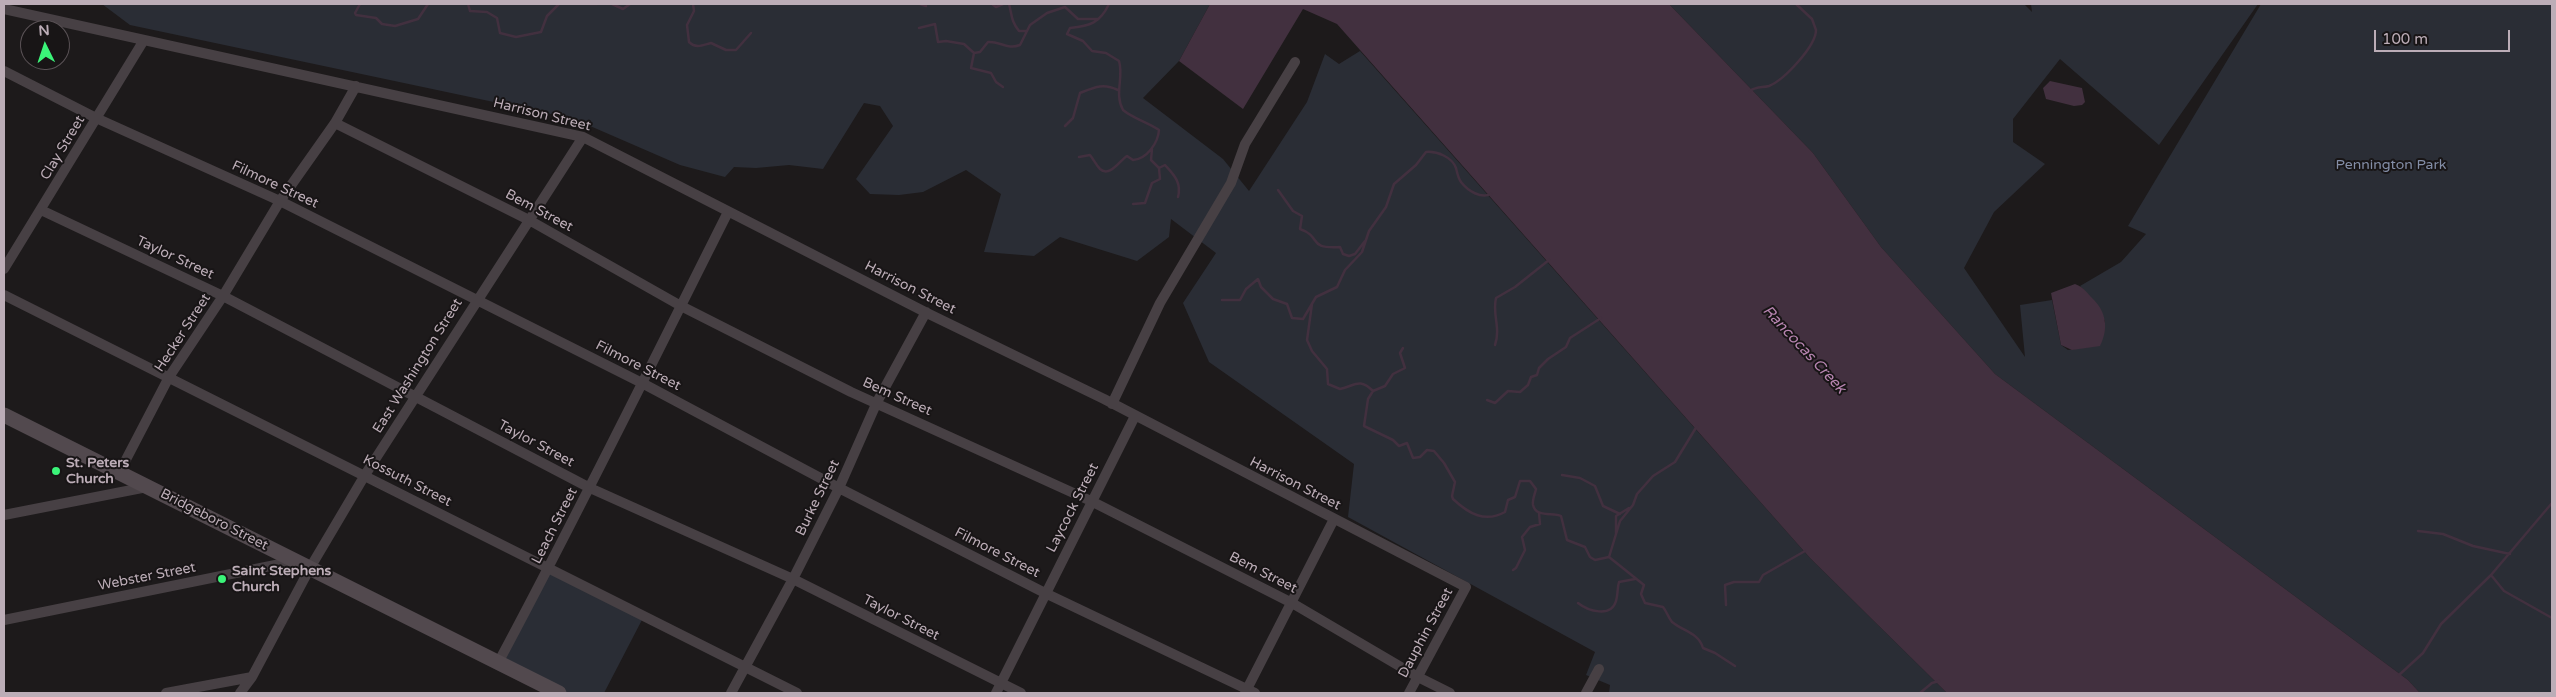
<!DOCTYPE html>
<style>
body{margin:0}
#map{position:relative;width:2556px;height:697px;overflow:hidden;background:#1d1a1b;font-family:"Varela Round",sans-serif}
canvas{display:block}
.frame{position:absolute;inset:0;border:5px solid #bcadb7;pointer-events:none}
.north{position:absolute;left:20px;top:20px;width:50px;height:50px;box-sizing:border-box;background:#181516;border:1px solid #5a5256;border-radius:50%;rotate:356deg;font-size:14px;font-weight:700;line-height:20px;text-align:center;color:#bcadb7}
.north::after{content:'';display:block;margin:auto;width:18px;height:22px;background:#3bf479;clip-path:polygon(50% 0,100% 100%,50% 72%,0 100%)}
.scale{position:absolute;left:2374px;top:30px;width:136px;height:22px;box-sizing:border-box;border:2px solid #bcadb7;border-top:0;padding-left:6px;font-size:15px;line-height:18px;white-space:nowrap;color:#bcadb7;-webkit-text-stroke:4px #181516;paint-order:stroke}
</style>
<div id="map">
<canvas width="2556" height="697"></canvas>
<div class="frame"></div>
<div class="north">N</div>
<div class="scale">100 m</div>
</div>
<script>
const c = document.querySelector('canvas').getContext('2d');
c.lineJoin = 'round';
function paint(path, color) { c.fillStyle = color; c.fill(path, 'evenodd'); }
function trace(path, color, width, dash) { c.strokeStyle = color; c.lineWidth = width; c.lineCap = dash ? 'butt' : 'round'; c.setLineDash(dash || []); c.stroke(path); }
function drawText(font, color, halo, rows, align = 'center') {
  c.font = font + ' "Varela Round",sans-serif'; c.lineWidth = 4; c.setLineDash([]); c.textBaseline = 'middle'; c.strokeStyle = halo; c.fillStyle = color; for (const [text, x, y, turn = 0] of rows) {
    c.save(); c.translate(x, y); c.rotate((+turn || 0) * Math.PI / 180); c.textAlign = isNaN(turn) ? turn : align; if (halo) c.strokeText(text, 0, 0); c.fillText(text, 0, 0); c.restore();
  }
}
const green = new Path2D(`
 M102,4H1210L1179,61L1143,98L1223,159L1249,191L1307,102L1325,54L1339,64L1360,51L1810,558L1947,693H1609L1610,685L1586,675L1595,652L1348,517L1354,464L1209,362L1183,303L1216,253L1171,219L1169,237L1137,261L1060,237L1034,256L984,252L1001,194L966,170L923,192L899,195L870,194L856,179L893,126L880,106L864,103L823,169L789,165L756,168L734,167L725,177L680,165L574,119L130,25Z
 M1669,4H2024L2032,12L2031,4H2258L2159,145L2060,59L2013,119V142L2045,164L1994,212L1964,268L2025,357L2020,305L2052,300L2061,345L2068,350L2100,345L2105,321L2093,300L2080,286L2121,262L2146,234L2128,226L2261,4H2552V693H2420L2408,680L1995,374L1881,247L1813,153Z
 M549,569L644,616L604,693H559L499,663Z`);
const water = new Path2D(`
 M1210,4H1669L1813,153L1881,247L1995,374L2408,680L2420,693H1947L1810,558L1337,24L1303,9L1243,109L1179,61Z
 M2050,81L2082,88L2085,102L2082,105L2074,106L2046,99L2043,88Z
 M2075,284C2085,288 2086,292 2093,299C2106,312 2109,328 2100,346L2072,350L2061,345L2051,293Z`);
const stream = new Path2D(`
 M360,4L355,13L356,15L376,18L382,24L395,26L418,19L428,4
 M468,4L470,11L487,12L497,18L500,33L516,37L541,32L547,16L559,4
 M590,4H597
 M612,4L623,9L630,4
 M693,4L694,11L687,25L689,42C696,49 703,45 711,43L726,50H736L751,33
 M920,4L926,6
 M992,4L996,7L1003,4
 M1009,4C1012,15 1011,21 1019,31H1027
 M919,28L935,24L938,42L946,41L964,44L974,53L971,68L991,73L996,82L1003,87
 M974,53L980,52L988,42C1000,41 1007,50 1020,45L1030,25L1047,13L1065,7L1078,19H1098
 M1750,91C1757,86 1762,88 1769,86C1784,80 1816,46 1816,30L1812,19L1796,4
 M1065,126L1073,118L1080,93C1095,87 1103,83 1118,90
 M1079,157L1090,155C1094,160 1096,165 1100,169C1110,178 1120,160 1127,156L1133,160C1147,159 1158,143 1159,130C1147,122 1134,119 1123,110C1114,94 1124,77 1119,61L1106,53L1092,51L1083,41L1067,34L1070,28C1090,26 1100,23 1109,4
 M1159,168L1165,165C1173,174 1182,182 1178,197
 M1278,190L1293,211L1302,216L1300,229C1323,237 1306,249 1340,247L1343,254L1349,256L1355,254L1365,241
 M1133,204L1145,203L1152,183L1160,179L1159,168L1151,160L1152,149
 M1222,300H1240L1246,289L1258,279L1261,287L1273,299L1287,304L1292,318L1303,319L1316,297L1337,287L1345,270L1362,252L1369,231L1386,207L1394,184L1416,165L1426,152C1437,151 1452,157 1456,168C1457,172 1458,178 1461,182C1468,191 1481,199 1491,194
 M1312,304L1307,340L1312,351L1327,369L1328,384L1340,389C1355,386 1359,377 1373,391
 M1495,345C1501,328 1492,314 1496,298L1515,287L1549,260
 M1403,348L1400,353L1405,368L1393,374L1385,386L1373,391L1368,399L1364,426L1393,440L1399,446L1407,443L1413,458L1420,457L1427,450L1434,451L1444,463L1455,482L1452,496L1453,499C1469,514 1485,523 1505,512L1508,500L1515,497L1520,481H1530L1536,489C1535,494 1532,500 1533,505C1536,518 1553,512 1561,516L1567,540L1585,547L1590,557L1595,560L1609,557
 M1487,400L1495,403L1508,391L1520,392L1528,385L1531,377L1537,375L1539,368L1548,359L1566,347L1570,338L1601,318
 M1562,475L1580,478L1595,486L1603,506L1620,514
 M2418,531L2443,534L2473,546L2510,554
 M1616,533V516L1629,508
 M1609,557L1620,521L1633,505L1637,494L1653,476L1675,462L1697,426
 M1609,557L1644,585L1641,594L1645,603L1663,607C1667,612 1668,617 1672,622C1683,631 1699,633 1703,648L1715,653L1735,666
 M1513,570L1516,568L1525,550L1522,537L1530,527L1540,524L1539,513
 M2491,575L2504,591L2552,618
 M1578,603C1588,611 1611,618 1616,601C1618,595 1617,589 1619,582L1635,579
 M1726,605L1725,585L1734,582H1759L1763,575L1805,551
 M2399,675L2423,653L2441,624L2491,575L2552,503
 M1920,693L1932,683L1939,681`);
const street = new Path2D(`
 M4,9L583,137L929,314L1104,399L1466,587L1409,693
 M4,71L96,118L280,201L642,383L839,488L1045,593L1255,693
 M335,123L529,220L681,306L851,392L1091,501L1292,603L1418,677L1450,693
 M41,210L223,296L590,488L793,579L1021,693
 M4,269L144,40
 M4,295L797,693
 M1112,404L1160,303L1231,183L1245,144L1295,62
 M119,473L169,377L223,296L280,201L335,123L356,86
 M4,515L147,487
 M4,620L295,561
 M498,663C578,514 652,363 728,212
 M166,693L252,677
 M240,693L252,677L310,568L365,475L583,137
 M731,693L793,579L839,488L877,402L926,312
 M996,693L1135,416
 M1245,693L1334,519
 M1586,693L1599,669`);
const secondary = new Path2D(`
 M4,415L559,693`);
const markers = [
 [56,471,5,"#3bf479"],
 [222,579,5,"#3bf479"]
];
const streetNames = [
 ["Harrison Street",542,115,14],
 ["Clay Street",63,148,-59],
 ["Filmore Street",275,185,25],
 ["Bem Street",539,211,28],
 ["Taylor Street",175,258,25],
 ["Harrison Street",910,288,27],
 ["Hecker Street",183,333,-57],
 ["East Washington Street",418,366,-58],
 ["Filmore Street",638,366,27],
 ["Bem Street",897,397,24],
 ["Taylor Street",536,444,28],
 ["Kossuth Street",407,481,27],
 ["Harrison Street",1295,484,27],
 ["Burke Street",818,498,-64],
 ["Laycock Street",1073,508,-63],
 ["Bridgeboro Street",214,520,27],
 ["Leach Street",555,526,-63],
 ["Filmore Street",997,553,27],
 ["Bem Street",1263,573,27],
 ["Webster Street",147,577,-11],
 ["Taylor Street",901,618,27],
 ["Dauphin Street",1426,633,-62]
];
const parkNames = [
 ["Pennington Park",2391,165]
];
const poiNames = [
 ["St. Peters",66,463],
 ["Church",66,479],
 ["Saint Stephens",232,571],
 ["Church",232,587]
];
const waterNames = [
 ["Rancocas Creek",1804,350,47]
];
paint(green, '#2a2d35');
paint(water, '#42303f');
trace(stream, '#42303f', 2.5);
trace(street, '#474044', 10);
trace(secondary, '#52494e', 15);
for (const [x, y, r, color] of markers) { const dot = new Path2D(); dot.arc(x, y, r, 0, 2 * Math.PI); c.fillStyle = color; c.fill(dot); trace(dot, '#181516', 2); }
drawText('14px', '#bcadb7', '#181516', streetNames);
drawText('14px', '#848ea7', '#181516', parkNames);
drawText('bold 14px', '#bcadb7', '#181516', poiNames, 'left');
drawText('italic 15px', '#b784b0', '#181516', waterNames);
</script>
